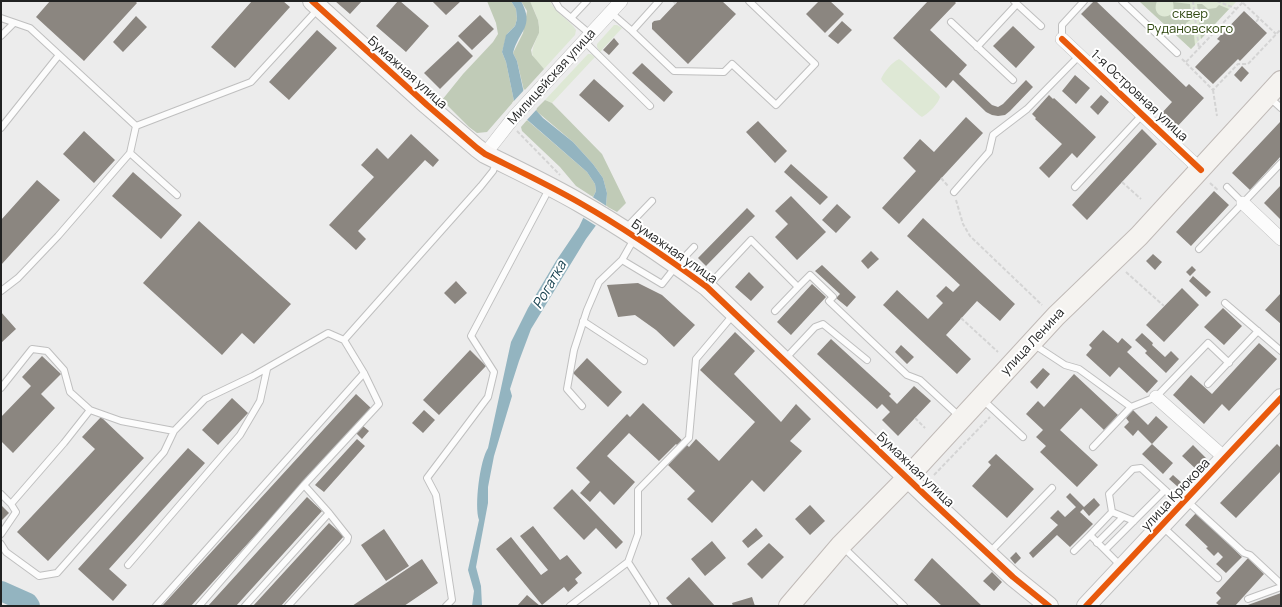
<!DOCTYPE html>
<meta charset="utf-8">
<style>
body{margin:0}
#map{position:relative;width:1282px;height:607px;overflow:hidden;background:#ececec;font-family:Manrope,sans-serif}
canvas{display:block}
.frame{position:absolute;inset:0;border:2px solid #212222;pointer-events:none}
</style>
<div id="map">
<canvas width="1282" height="607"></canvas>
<div class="frame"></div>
</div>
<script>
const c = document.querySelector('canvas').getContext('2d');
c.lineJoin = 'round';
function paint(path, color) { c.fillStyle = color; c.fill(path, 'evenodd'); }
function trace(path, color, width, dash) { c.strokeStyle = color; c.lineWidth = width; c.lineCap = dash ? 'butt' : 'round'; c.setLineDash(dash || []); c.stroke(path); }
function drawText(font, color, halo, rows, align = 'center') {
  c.font = font + ' Manrope,sans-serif'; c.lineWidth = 4; c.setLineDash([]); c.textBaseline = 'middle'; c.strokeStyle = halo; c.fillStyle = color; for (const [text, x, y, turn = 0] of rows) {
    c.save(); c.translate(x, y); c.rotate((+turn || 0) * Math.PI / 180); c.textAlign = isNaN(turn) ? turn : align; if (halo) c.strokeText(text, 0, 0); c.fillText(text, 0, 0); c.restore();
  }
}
const green = new Path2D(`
 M530,1H550C555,13 569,19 576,30L575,35L544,69C532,57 529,56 536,40C537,37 539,34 539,31C540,20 534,11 530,1Z
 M1139,1H1237L1191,49Z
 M614,25H617L622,28L600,52L597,47V44Z
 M588,54H591L595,57L552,103L545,100Z
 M899,59L902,61L938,94L940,97C938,104 929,113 922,117L919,115L883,82L881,79C884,72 892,62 899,59Z`);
const forest = new Path2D(`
 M487,1H511L516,9L517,19L515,26L507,34L502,52L506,62L514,101L487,132L477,133L469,127L442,100L463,74L493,42L498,34L496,23Z
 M521,1H530L538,20L539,27V33L531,50L532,55L544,69L524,91L517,61L513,53L523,33L527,11Z
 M1139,1H1157C1149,20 1178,23 1173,2L1190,4L1192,19L1186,23C1184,30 1187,34 1194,35L1195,45L1191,49Z
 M1197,4H1202L1208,9L1216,8L1219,5L1229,9L1201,39Z
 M545,100L552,103L602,154L626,203L617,212L606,206L607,193L603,178L593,164L573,142L535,110Z
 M527,120L587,172L595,184L596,191L593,197L576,186L560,167L522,131L521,127Z`);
const water = new Path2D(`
 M511,1H521C535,27 519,30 513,53L517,61L525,98L543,118L573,142L593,164L603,178L607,193L606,206L597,224L586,239L531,329L519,361L510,389L512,396L494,456L488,487V503L476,567L481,586L482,606H472L474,591L468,570L479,520C474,506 480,460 488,448L511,342L528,308L556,261L579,227L596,191L595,184L587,172L524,117L514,101L506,62L502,52L506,35L515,26L517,19L516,9Z`);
const pier = new Path2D(`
 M525,89L527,97L537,109L526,121L512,103Z
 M591,196L608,207L598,227L582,217Z`);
const river = new Path2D(`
 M1,591L28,603L30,606`);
const building = new Path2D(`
 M50,1H135L137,3L84,61L36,17Z
 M252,1H283L290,7L235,68L211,47Z
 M335,1H362L350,14Z
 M398,1H400L429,26L406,52L376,26Z
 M432,1H461L446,15Z
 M678,1H722L736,14L688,64L652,29V23L654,21L660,20Z
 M819,1H830L844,14L825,33L806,14Z
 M928,1H954L956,3L930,30L967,65L959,74L992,105L998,107L1003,104L1026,80L1033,87L1010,111L1005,115L998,116L992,115L986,112L953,80L946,88L893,38Z
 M1094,1H1096L1186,87L1189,84L1204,98L1175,129L1160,115L1172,102L1081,14Z
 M1244,11L1267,33L1240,61L1238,59L1213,84L1195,67L1220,41L1217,39Z
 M480,15L494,29L472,50L458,36Z
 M136,16L147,27L123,52L113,42Z
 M842,21L852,30L838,44L828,36Z
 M1013,26L1035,47L1016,68L993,46Z
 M317,30L337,48L289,100L269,82Z
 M614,38L619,44L609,55L603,50Z
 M458,41L473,56L440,89L424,73Z
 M642,63L673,92L664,102L632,73Z
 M1242,66L1249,73L1241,82L1234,75Z
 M1075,75L1090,88L1076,104L1062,91Z
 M594,79L624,106L609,122L579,95Z
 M1049,95L1053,99L1054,98L1096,137L1077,158L1072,153L1049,178L1039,168L1062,144L1035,119L1036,118L1032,114Z
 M1101,95L1109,102L1098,115L1090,107Z
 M966,117L983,133L899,224L882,208L916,171L903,158L920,139L934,152Z
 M758,121L787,151L775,163L746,132Z
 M1280,122L1281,123V156L1250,190L1232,173Z
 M1142,129L1157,144L1087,220L1072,205Z
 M84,131L115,160L94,183L63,154Z
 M411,134L439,160L433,167L425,160L358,231L366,239L356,250L329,225L374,177L361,165L377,148L388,159Z
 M791,164L828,197L820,205L784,172Z
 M133,172L182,215L161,239L112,196Z
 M37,180L60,200L1,265V220Z
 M1281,185V220L1264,203Z
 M1214,191L1229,205L1191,246L1176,232Z
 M791,196L826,232L797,260L775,237L788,224L775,211Z
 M837,204L851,217L836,233L822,220Z
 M747,208L755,216L706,266L698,258Z
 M923,218L1015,304L1000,321L977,301L946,335L971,359L957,374L883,305L897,290L928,319L943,303L936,296L946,286L953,292L960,285L907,236Z
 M199,221L291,304L254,344L242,333L222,355L143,283Z
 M871,251L879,259L868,269L861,261Z
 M1153,254L1162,262L1155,270L1146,261Z
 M822,265L856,297L847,307L836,298L840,294L815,271Z
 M1192,266L1196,270L1190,276L1186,272Z
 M749,272L764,287L751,301L735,287Z
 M1193,276L1211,292L1206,297L1189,281Z
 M456,281L467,293L455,304L444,293Z
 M638,283L662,295L695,325L674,347L656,330L635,315L618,317L607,285Z
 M812,284L826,297L791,335L777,322Z
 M1182,288L1199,305L1164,342L1146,325Z
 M1281,293V324L1265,310Z
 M1223,308L1242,326L1224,345L1204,327Z
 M1,312L16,329L1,343Z
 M1103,330L1118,343L1122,338L1132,347L1127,352L1158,381L1147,393L1119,367L1110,377L1086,355L1092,348L1089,345Z
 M735,332L755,351L734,374L781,422L796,404L811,419L790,441L802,451L764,492L752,480L712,523L687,499L695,491L668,465L682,450L676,444L659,461L629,433L607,456L635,482L614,505L600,491L590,502L580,493L590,482L576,468L627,414L630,417L643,403L689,447L696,439L719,461L755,422L700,370Z
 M1142,333L1153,343L1152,345L1165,357L1171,351L1179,359L1166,373L1145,353L1147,351L1135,340Z
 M831,339L891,394L889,396L897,404L914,386L931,401L898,436L882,420L890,412L882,404L877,409L817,354Z
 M1259,343L1277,359L1229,411L1222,404L1204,424L1173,395L1191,375L1212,394Z
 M901,345L914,357L907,364L895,352Z
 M470,350L486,366L439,415L423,400Z
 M42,356L61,374L41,394L55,408L13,453L1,441V417L31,386L22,377Z
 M587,358L622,392L608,407L573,373Z
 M1043,368L1050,374L1037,389L1030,382Z
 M1074,374L1118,415L1104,430L1081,408L1060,430L1098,465L1077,487L1040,452L1046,446L1036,437L1043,430L1026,414L1038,401L1044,407Z
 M356,394L371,408L191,606H162Z
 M232,398L248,413L218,445L202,430Z
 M424,410L435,420L423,433L412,423Z
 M1133,410L1148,425L1156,416L1168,427L1152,444L1138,430L1133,436L1124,427L1129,422L1126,418Z
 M101,417L144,458L48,561L17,532L95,449L82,437Z
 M363,426L369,431L362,439L356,433Z
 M357,439L365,446L324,492L315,485Z
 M1152,444L1173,463L1163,474L1142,454Z
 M1277,444L1281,448V471L1236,518L1220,503Z
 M1193,445L1208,460L1197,470L1182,456Z
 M188,448L205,463L109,569L127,585L113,601L78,569Z
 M996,454L1034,489L1007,518L972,486L991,465L988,462Z
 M1173,475L1182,483L1178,487L1169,479Z
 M572,489L623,542L616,549L596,528L584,540L553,508Z
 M1070,493L1084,507L1094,498L1100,505L1089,516L1083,509L1080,512L1093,524L1070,547L1057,535L1033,558L1029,553L1058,525L1050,518L1058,510L1065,517L1076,507L1066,497Z
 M307,497L322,511L236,606H208Z
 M1,505L9,513L1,521Z
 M810,505L825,521L810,535L795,519Z
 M1196,513L1242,557L1226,573L1216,564L1223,557L1218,552L1214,556L1206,548L1208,547L1185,525Z
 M329,523L344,536L281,606H253Z
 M533,526L560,560L567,555L582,573L575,579L578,583L568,592L564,587L542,605L496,549L511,537L541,575L548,570L520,536Z
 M756,528L763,536L748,548L742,541Z
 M384,529L409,566L386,581L361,545Z
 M712,541L726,558L705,576L691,559Z
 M769,543L784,557L762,579L747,564Z
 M1016,552L1021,558L1015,564L1010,558Z
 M932,558L982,606H942L914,580Z
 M1248,558L1264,574L1235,606H1220L1216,603L1221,598L1216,593Z
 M422,559L438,583L404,606H352Z
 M992,572L1002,582L994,591L983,581Z
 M689,577L715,606H673L666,598Z
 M1281,593V605L1245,606Z
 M527,595L540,606H517Z
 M752,597L755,606H733L732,603Z`);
const path = new Path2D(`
 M673,1L676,4
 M1193,1L1199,49
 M1205,1H1217L1237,9
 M1243,3L1276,34
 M1256,22L1259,18
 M1182,59L1213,90L1238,64H1248L1281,29
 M1186,62L1244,1
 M1213,90L1217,116
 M517,131L560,175
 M941,178L948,186
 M1122,182L1141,199
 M1210,183L1219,191
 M956,200L963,224L970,236L1042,305
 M1126,272L1164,306
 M961,318L998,352
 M915,418L925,428
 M934,475L990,417`);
const lane = new Path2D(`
 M555,1L559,8L571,18
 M587,1L571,18L590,34
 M1122,1L1177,53
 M1017,4L1041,26
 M610,12L632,31L674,71L724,72L732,64L776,105L815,64L749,1
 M1,18L30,28L136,126
 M951,22L1013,80
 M632,31L659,1
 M1,36L14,23
 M1062,39V25L1084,1
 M584,41L650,106
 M977,47L1017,4L1014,1
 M1269,97L1281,108
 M1,128L59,55
 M130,153L177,195
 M1075,187L1143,114
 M1227,187L1243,203
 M954,192L989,152L993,135L1027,109L1080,55
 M625,229L652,201
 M634,239L622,260L662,284L677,265L694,247
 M1199,249L1281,163
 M708,286L751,240L798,287L775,311
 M798,287L810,275L833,297L829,301L907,375L920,380L959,416
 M1,291L18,278L58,236L130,153L136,126L251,82L318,9
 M1225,303L1281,351
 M583,321L644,361
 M344,340L481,186L493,171L497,161
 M1033,344L1065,365L1079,369L1131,407L1156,397L1208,343L1229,363
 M785,359L815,327L823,324L867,360
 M1208,384L1258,331
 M1,388L32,349L47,351L64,370L70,392L90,410L121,421L174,431L205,399L253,376L328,333L344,340L364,373L379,404L304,485L199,606
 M982,399L1023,437
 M582,406L567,389L574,350L587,310L599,282L622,260
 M1093,447L1131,407
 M1,494L11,504L64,443L90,410
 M1187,501L1244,553L1250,555L1281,584
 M1112,512L1134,521
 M1163,527L1218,578
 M1,534L16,512L11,504
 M1090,535L1112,512L1109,494L1133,469L1141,468L1165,490
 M1097,543L1123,517
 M1,544L6,552L39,576L57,573L164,452L174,431
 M843,547L904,606
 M1105,550L1165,490L1180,504
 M1074,551L1090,535L1121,566
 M989,553L1052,488
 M628,562L655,604L653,606
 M128,565L240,435L260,401L267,369
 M1248,599L1281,587
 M156,606L364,373
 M245,606L329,513
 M288,606L347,541L348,537L329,513L304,485
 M446,606L452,600L436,495L427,478L488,397L494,372L471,336L549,189
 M570,606L628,562L638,534V490L689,438L696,359L733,315`);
const street = new Path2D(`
 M1062,39L1201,170
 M485,154L514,117L621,1
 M1243,203L1281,239
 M1156,397L1225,458`);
const secondary = new Path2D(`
 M312,1L427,105L477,148L485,154C517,170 549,185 580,203C624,228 666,257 707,287L926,496L1013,577L1049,606
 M1086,606L1281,398`);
const primary = new Path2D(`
 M789,606L841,545L907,478L1056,316L1139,236L1281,81`);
const cycleway = new Path2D(`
 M312,1L427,105L477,148L485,154C517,170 549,185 580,203C624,228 666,257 707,287L926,496L1013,577L1049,606
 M1062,39L1201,170
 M1086,606L1281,398`);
const parkNames = [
 ["сквер",1190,14],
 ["Рудановского",1190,29]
];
const streetNames = [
 ["Бумажная улица",407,73,42],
 ["Милицейская улица",552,77,-48],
 ["1-я Островная улица",1139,96,43],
 ["Бумажная улица",674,252,35],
 ["улица Ленина",1033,342,-47],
 ["Бумажная улица",915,470,44],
 ["улица Крюкова",1176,495,-47]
];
const waterNames = [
 ["Рогатка",550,285,-60]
];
paint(green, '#dee8d5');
paint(forest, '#c0cbb7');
paint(water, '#93b4c0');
paint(pier, '#ececec');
trace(river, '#93b4c0', 20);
paint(building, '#8b8680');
trace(lane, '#bfbfbf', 8);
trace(street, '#bfbfbf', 14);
trace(secondary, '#bfbfbf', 20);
trace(primary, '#c0bab7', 22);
trace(path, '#d4d4d4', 2, [4, 2]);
trace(lane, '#fcfcfc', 6);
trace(street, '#fcfcfc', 13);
trace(secondary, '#f9f7f6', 18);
trace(primary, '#f5f3f0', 20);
trace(cycleway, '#e8590c', 6);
drawText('13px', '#2f4810', '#fff', parkNames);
drawText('13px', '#212222', '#fff', streetNames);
drawText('italic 14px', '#184250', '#fff', waterNames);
</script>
